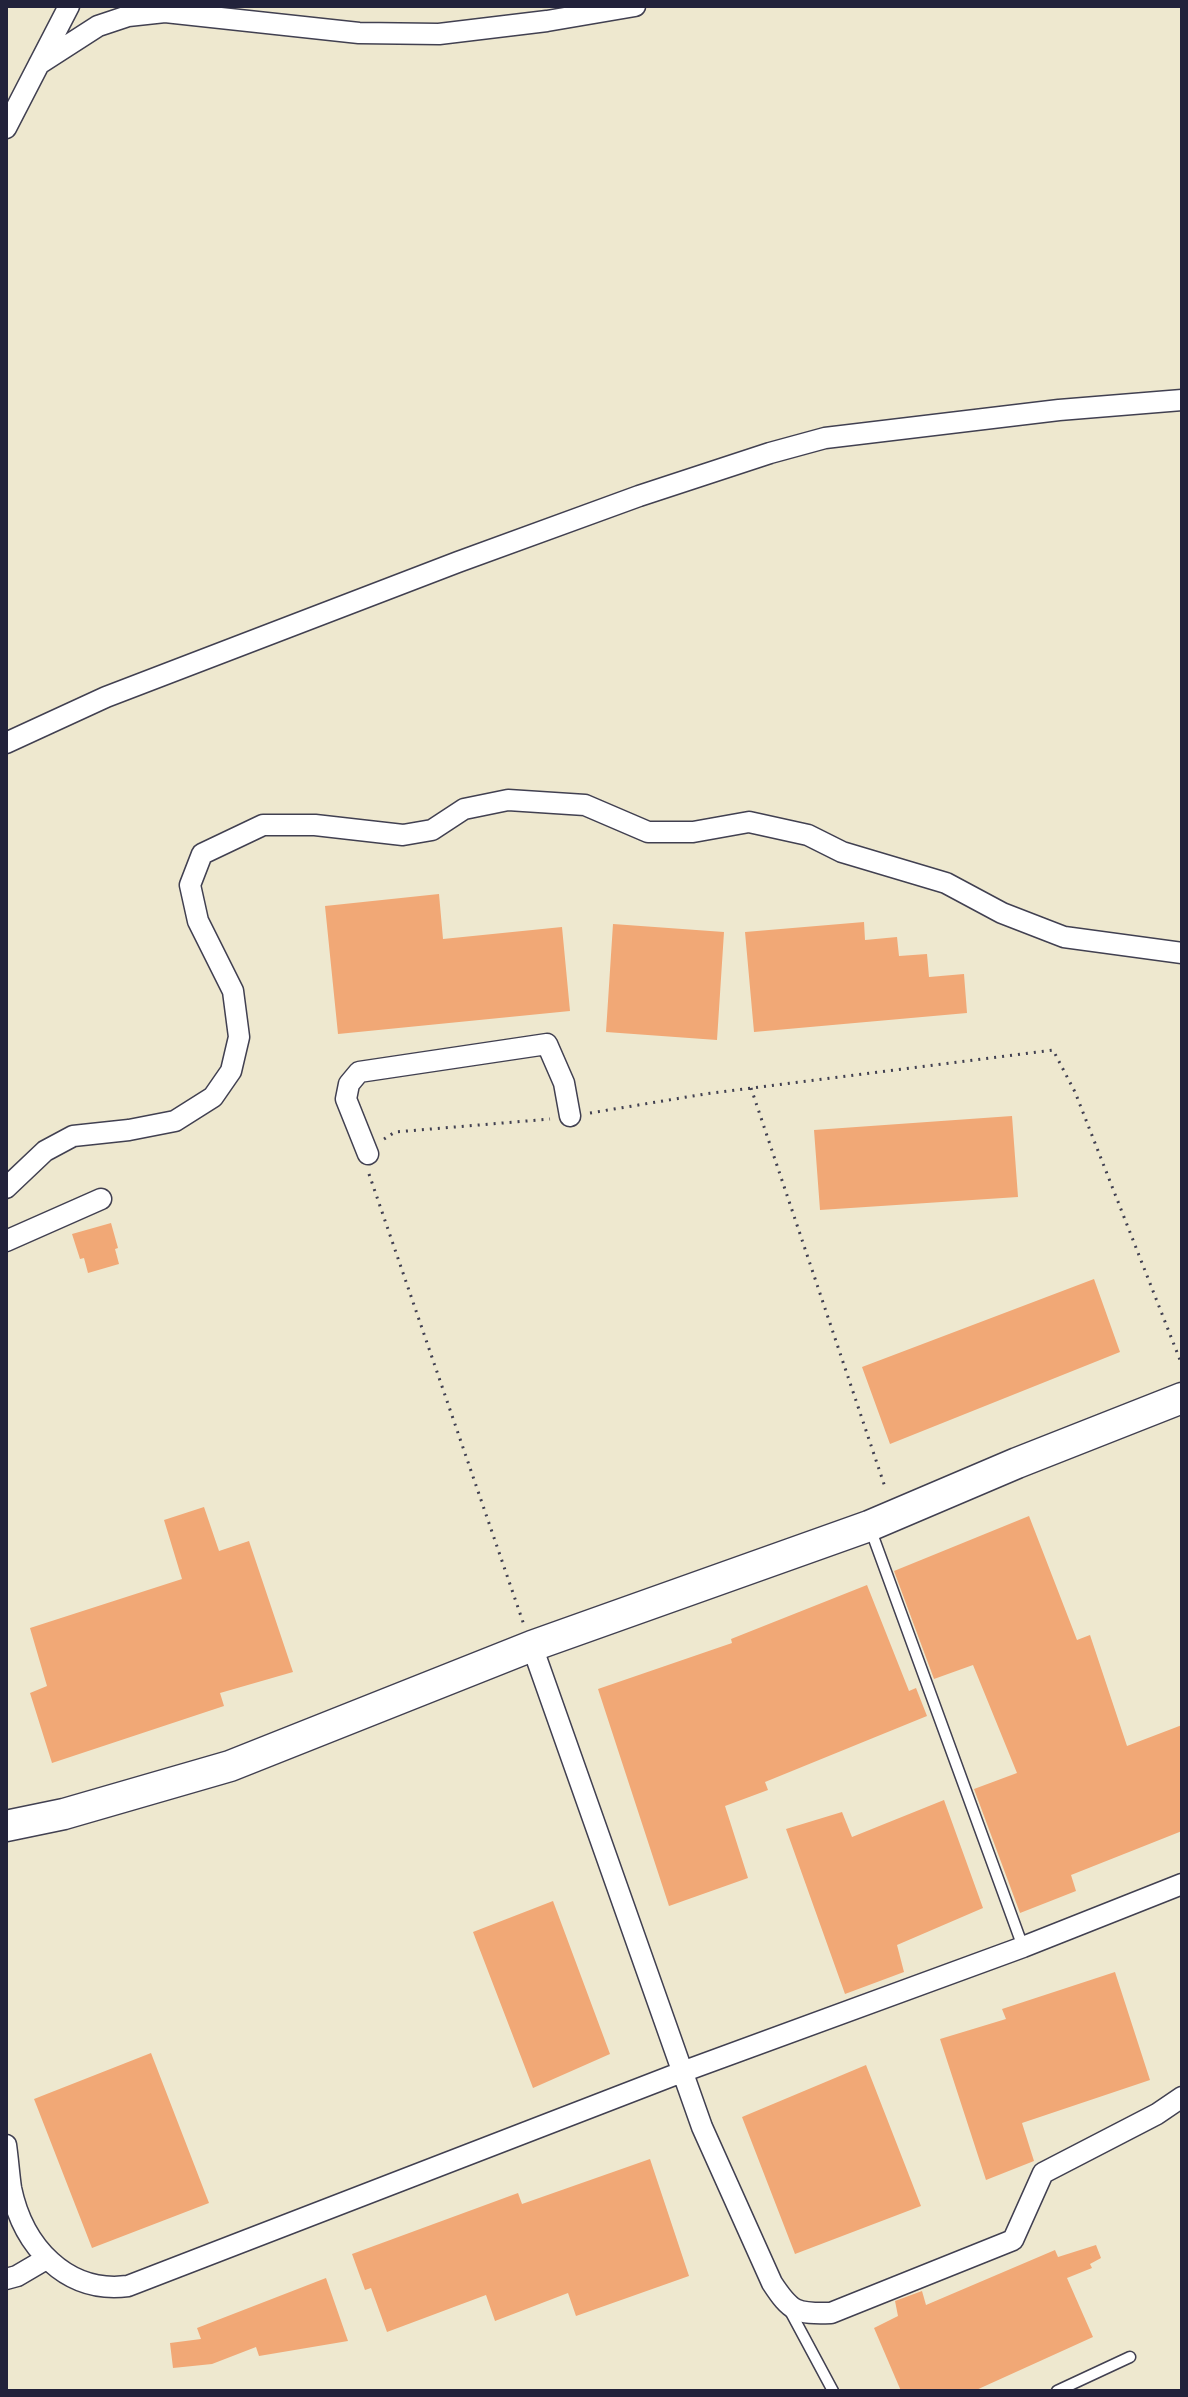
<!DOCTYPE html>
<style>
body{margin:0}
#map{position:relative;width:1188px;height:2397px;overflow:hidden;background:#eee8cf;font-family:"Old Standard TT",serif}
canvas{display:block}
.frame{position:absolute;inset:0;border:8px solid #22223b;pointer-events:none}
</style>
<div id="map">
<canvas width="1188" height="2397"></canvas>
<div class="frame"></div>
</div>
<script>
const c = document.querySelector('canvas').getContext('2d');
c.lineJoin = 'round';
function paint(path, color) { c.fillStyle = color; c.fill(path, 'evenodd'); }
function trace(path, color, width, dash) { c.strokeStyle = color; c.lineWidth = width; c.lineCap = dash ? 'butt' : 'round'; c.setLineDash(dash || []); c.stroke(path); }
const building = new Path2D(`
 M439,894L443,939L562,927L570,1011L338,1034L325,906Z
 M864,922L865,940L897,937L899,956L927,954L929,977L964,974L967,1013L754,1032L745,932Z
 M613,924L724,932L717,1040L606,1032Z
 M1012,1116L1018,1197L820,1210L814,1130Z
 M111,1223L118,1248L115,1249L119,1264L88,1273L84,1258L80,1259L72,1234Z
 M1094,1279L1120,1352L890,1444L862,1367Z
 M204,1507L219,1551L249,1541L293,1672L220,1693L224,1706L52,1763L30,1693L47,1686L30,1628L182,1579L164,1520Z
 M1029,1516L1077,1640L1090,1635L1127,1746L1182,1725V1831L1071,1875L1076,1891L1020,1913L974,1789L1017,1773L973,1665L934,1679L894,1571Z
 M867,1585L909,1691L916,1688L927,1716L765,1782L768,1790L725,1806L748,1878L669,1906L598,1689L732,1643L731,1639Z
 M944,1800L983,1908L897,1945L904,1972L845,1994L786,1829L842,1812L852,1837Z
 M553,1901L610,2054L533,2088L473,1932Z
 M1115,1972L1150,2080L1022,2123L1034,2161L986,2180L940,2039L1006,2019L1002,2009Z
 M151,2053L209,2203L92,2248L34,2099Z
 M866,2065L921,2206L795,2254L742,2117Z
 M650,2159L689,2276L576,2316L568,2293L495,2321L486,2295L387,2332L371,2288L365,2290L352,2254L518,2193L522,2204Z
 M1096,2245L1101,2258L1090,2264L1092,2268L1067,2278L1093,2337L974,2391H901L874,2328L898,2316L895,2301L922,2291L926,2305L1055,2250L1058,2257Z
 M326,2278L348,2341L259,2356L256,2347L212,2364L173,2368L170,2343L201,2339L197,2328Z`);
const path = new Path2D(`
 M751,1088L886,1490
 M590,1113L705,1094L1053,1050L1075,1092L1182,1365
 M384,1139L395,1132L550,1119
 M369,1174L524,1625`);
const lane = new Path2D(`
 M870,1528L1023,1947
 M789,2309L833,2391
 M1057,2391L1130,2357`);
const street = new Path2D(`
 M39,64L98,26L128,16L165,12L359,33L439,34L547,21L635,6
 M6,128L69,6
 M6,743L106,697L458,562L639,496L770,453L825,438L1059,410L1182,400
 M368,1154L346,1099L349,1084L359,1072L547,1044L564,1083L570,1116
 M6,1188L45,1151L73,1136L129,1130L175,1121L213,1097L231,1071L239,1037L233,991L198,921L190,885L202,854L263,825H315L403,835L432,830L464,809L508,800L585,805L648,832H693L749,822L808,835L842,852L946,883L1002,913L1064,937L1182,953
 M6,1241L101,1199
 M532,1646L702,2127L772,2283C791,2312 796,2314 831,2313L1013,2240L1043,2173L1157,2114L1182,2097
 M6,2145C8,2159 9,2174 11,2188C23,2246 66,2294 128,2286L682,2072L1023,1947L1182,1884
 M6,2279L17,2276L46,2259`);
const secondary = new Path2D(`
 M6,1826L64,1814L230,1766L532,1646L869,1526L1017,1463L1182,1398`);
paint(building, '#f1a876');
trace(lane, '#414051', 13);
trace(street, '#414051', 23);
trace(secondary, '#414051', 33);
trace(path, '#414051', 3, [2, 6]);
trace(lane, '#fff', 10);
trace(street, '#fff', 20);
trace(secondary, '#fff', 30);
</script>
